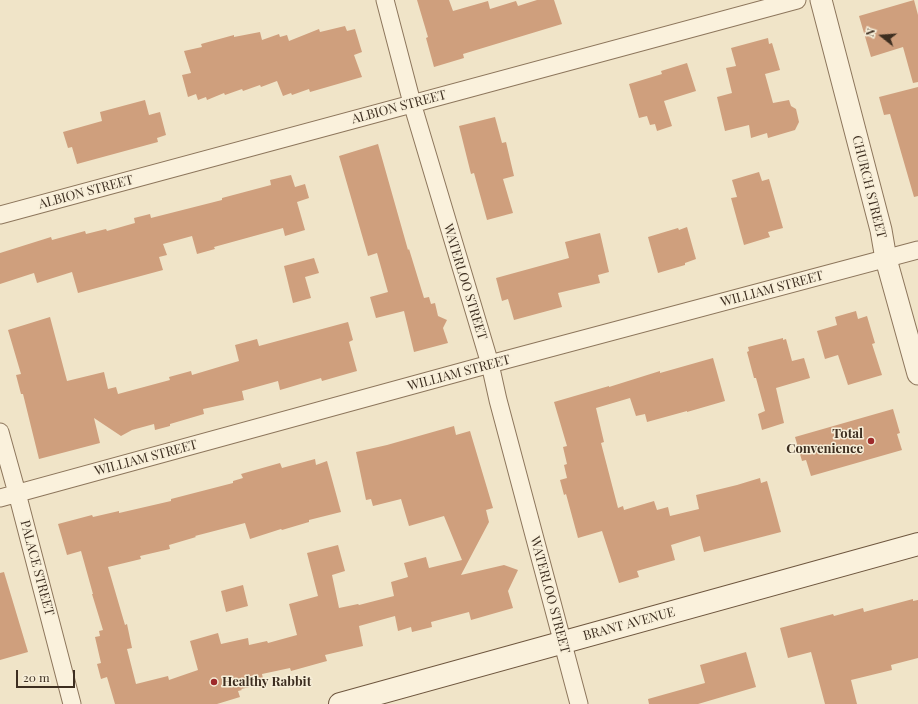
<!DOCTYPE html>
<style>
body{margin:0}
#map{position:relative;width:918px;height:704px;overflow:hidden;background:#f0e4c8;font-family:"Playfair Display",serif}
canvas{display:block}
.north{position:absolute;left:862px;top:16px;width:40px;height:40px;-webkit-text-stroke:3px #f7eed8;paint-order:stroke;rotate:287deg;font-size:11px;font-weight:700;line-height:16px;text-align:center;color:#3d2e20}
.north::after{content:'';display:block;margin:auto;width:14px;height:18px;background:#3d2e20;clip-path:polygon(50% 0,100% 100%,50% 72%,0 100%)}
.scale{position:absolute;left:16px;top:670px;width:59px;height:18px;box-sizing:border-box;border:2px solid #3d2e20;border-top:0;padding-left:5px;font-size:12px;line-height:14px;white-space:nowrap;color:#3d2e20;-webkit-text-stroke:3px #f7eed8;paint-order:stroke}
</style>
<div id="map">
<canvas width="918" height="704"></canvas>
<div class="north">N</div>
<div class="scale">20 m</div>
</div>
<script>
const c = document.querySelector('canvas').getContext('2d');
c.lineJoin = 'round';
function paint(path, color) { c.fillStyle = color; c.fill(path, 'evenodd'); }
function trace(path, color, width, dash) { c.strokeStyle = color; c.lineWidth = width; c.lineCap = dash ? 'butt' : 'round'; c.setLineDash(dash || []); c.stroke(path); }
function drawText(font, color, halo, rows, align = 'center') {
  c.font = font + ' "Playfair Display",serif'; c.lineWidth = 3; c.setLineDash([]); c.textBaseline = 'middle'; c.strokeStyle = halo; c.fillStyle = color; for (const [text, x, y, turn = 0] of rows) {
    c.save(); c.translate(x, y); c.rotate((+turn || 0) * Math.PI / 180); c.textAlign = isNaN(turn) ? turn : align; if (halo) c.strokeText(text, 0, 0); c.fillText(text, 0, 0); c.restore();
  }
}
const building = new Path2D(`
 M417,0H449L453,11L488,1L490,9L516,1L518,6L537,0H554L562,24L463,54L464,58L434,67L426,38L428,37Z
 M914,0L918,15V82L913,83L903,47L871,57L859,16Z
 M345,26L347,31L355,29L362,52L354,55L362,77L310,92L309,89L292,95L291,93L283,96L277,81L261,87L260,85L243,91L242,89L225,95L224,93L207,100L206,97L198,100L196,94L188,97L182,75L191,73L184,51L202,47L201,44L234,35V37L260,32L262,40L279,34L280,37L287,35L289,41L319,29L320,32Z
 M768,38L769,44L772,43L780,70L765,74L773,103L789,100L791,106L796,109L799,122L795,130L768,138L767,133L751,138L749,125L725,131L717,97L732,93L726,68L736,66L731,48Z
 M687,63L696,91L664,101L672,126L657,131L655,124L650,125L647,116L639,118L629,84L662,74L661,71Z
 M918,87V196L914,197L890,114L884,115L879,97Z
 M145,100L149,115L160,112L166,135L157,138L158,142L77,164L72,147L68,148L63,132L102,121L100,112Z
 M495,117L502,143L506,142L514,176L503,179L513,213L487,220L474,173L471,174L459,126Z
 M378,144L408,250L409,249L424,298L429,297L431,304L435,303L438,316L447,320L443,328L448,343L414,352L404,311L376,318L370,297L388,292L377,253L368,256L339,156Z
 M759,172L762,181L769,179L783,228L768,232L770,237L744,245L731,198L737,197L732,180Z
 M291,175L295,187L305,184L309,198L297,202L305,230L285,236L283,228L214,247L215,249L197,254L192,236L163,244L167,255L159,257L163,270L78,293L72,272L37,283L34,273L0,284V253L51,237L52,240L85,231L86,234L106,229L107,231L135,223L134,218L150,214L151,218L222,200V198L271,185L270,180Z
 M687,227L696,259L685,263V265L658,273L648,237L678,228L679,230Z
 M600,233L609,272L598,275L600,283L558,293L562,307L514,320L508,299L502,301L496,278L569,258L565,242Z
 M314,258L319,273L305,277L311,298L293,303L284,266Z
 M856,311L858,319L867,316L875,343L872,344L882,375L848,385L838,355L825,359L817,331L837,325L835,317Z
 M50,317L67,381L104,372L108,389L116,387L118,394L170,380L169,377L191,371L192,375L239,361L235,345L257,339L259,346L348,322L353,340L349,342L357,371L322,381L321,378L280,390L278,381L242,391L244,400L203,409L204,414L170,424V426L155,430L154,424L132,430L121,436L94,418L100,443L39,459L23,394H21L16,375L21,374L8,330Z
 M783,338V340L786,339L792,361L804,358L810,378L776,388L784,423L762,430L758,414L765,411L756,378H754L747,352L749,351L748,347Z
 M713,358L725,401L687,412V411L647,422L645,414L636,416L630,398L596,408L604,442L601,443L618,508L623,506L624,510L654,501L657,510L668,507L670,516L699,509L696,495L737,485L760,478L761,483L767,481L781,532L704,552L700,536L671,545L675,560L637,571L639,577L619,583L602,531L578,538L566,494L564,495L560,480L567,478L564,465L567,464L563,447L567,446L554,402L609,386V387L660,371V373Z
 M893,409L900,433L897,434L902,450L811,476L806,460L802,461L795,437Z
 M454,426L456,435L470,431L493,508L486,510L489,522L461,575L504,565L518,570L508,591L513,608L471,620L469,612L431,622L432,627L412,632L411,627L398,631L395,616L359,626L363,646L325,655L327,661L291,671L290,668L262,674L264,684L241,689L242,690L238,691L240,697L217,704H115L107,677L101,679L97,664L101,663L95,637L100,636L99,631L103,630L92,594H93L81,551L67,555L58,524L92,515L93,517L119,511V513L171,501V499L233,483V481L243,478L241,474L280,463L282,468L315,459L316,465L327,461L341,512L309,520V522L282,530L281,529L250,539L245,523L195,536L196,537L169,545L170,549L140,556L141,559L108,567L125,625L127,624L132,648L127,649L136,684L168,676L169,680L198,670L190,641L218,633L221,644L248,638L249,645L267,641L268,643L297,635L289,604L318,596L307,553L338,545L345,571L332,575L339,608L358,604L359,605L394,596L391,582L408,577L404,563L426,557L429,568L462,560L444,516L409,526L401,499L373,506L371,499L366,500L356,452L387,445Z
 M4,572L28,652L0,660V573Z
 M243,585L248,606L226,612L221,591Z
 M913,599V601L918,600V658L891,665L892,670L851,680L857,704H825L811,652L788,658L780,628L833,614L834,616L863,608L864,612Z
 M746,652L756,687L698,704H649L648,699L705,683L700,665Z`);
const minor = new Path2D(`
 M385,0L412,103L490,364L498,400L579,704
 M0,215L797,0
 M0,432L17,493L72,704
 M0,498L490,364L918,250`);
const tertiary = new Path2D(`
 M821,0L881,230L886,259L918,374`);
const secondary = new Path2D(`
 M340,704L918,544`);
const markers = [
 [871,441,4,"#9e2a2b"],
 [214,682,4,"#9e2a2b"]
];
const streetNames = [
 ["ALBION STREET",399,107,-15],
 ["CHURCH STREET",869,187,76],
 ["ALBION STREET",86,192,-15],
 ["WATERLOO STREET",465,282,73],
 ["WILLIAM STREET",772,289,-15],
 ["WILLIAM STREET",459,373,-15],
 ["WILLIAM STREET",146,458,-15],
 ["PALACE STREET",37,568,75],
 ["WATERLOO STREET",550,595,75],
 ["BRANT AVENUE",629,624,-15]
];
const poiNames = [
 ["Total",863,434],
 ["Convenience",863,449],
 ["Healthy Rabbit",222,682,"left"]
];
paint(building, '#cf9f7d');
trace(minor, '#8d765c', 19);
trace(tertiary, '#8d765c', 23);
trace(secondary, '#6f573f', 24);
trace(minor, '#faf1dc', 17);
trace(tertiary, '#faf1dc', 21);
trace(secondary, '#faf1dc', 22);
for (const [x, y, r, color] of markers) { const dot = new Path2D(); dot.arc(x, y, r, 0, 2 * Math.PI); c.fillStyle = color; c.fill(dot); trace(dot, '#f7eed8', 1.5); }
drawText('13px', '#3d2e20', '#f7eed8', streetNames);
drawText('bold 13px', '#3d2e20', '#f7eed8', poiNames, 'right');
</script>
